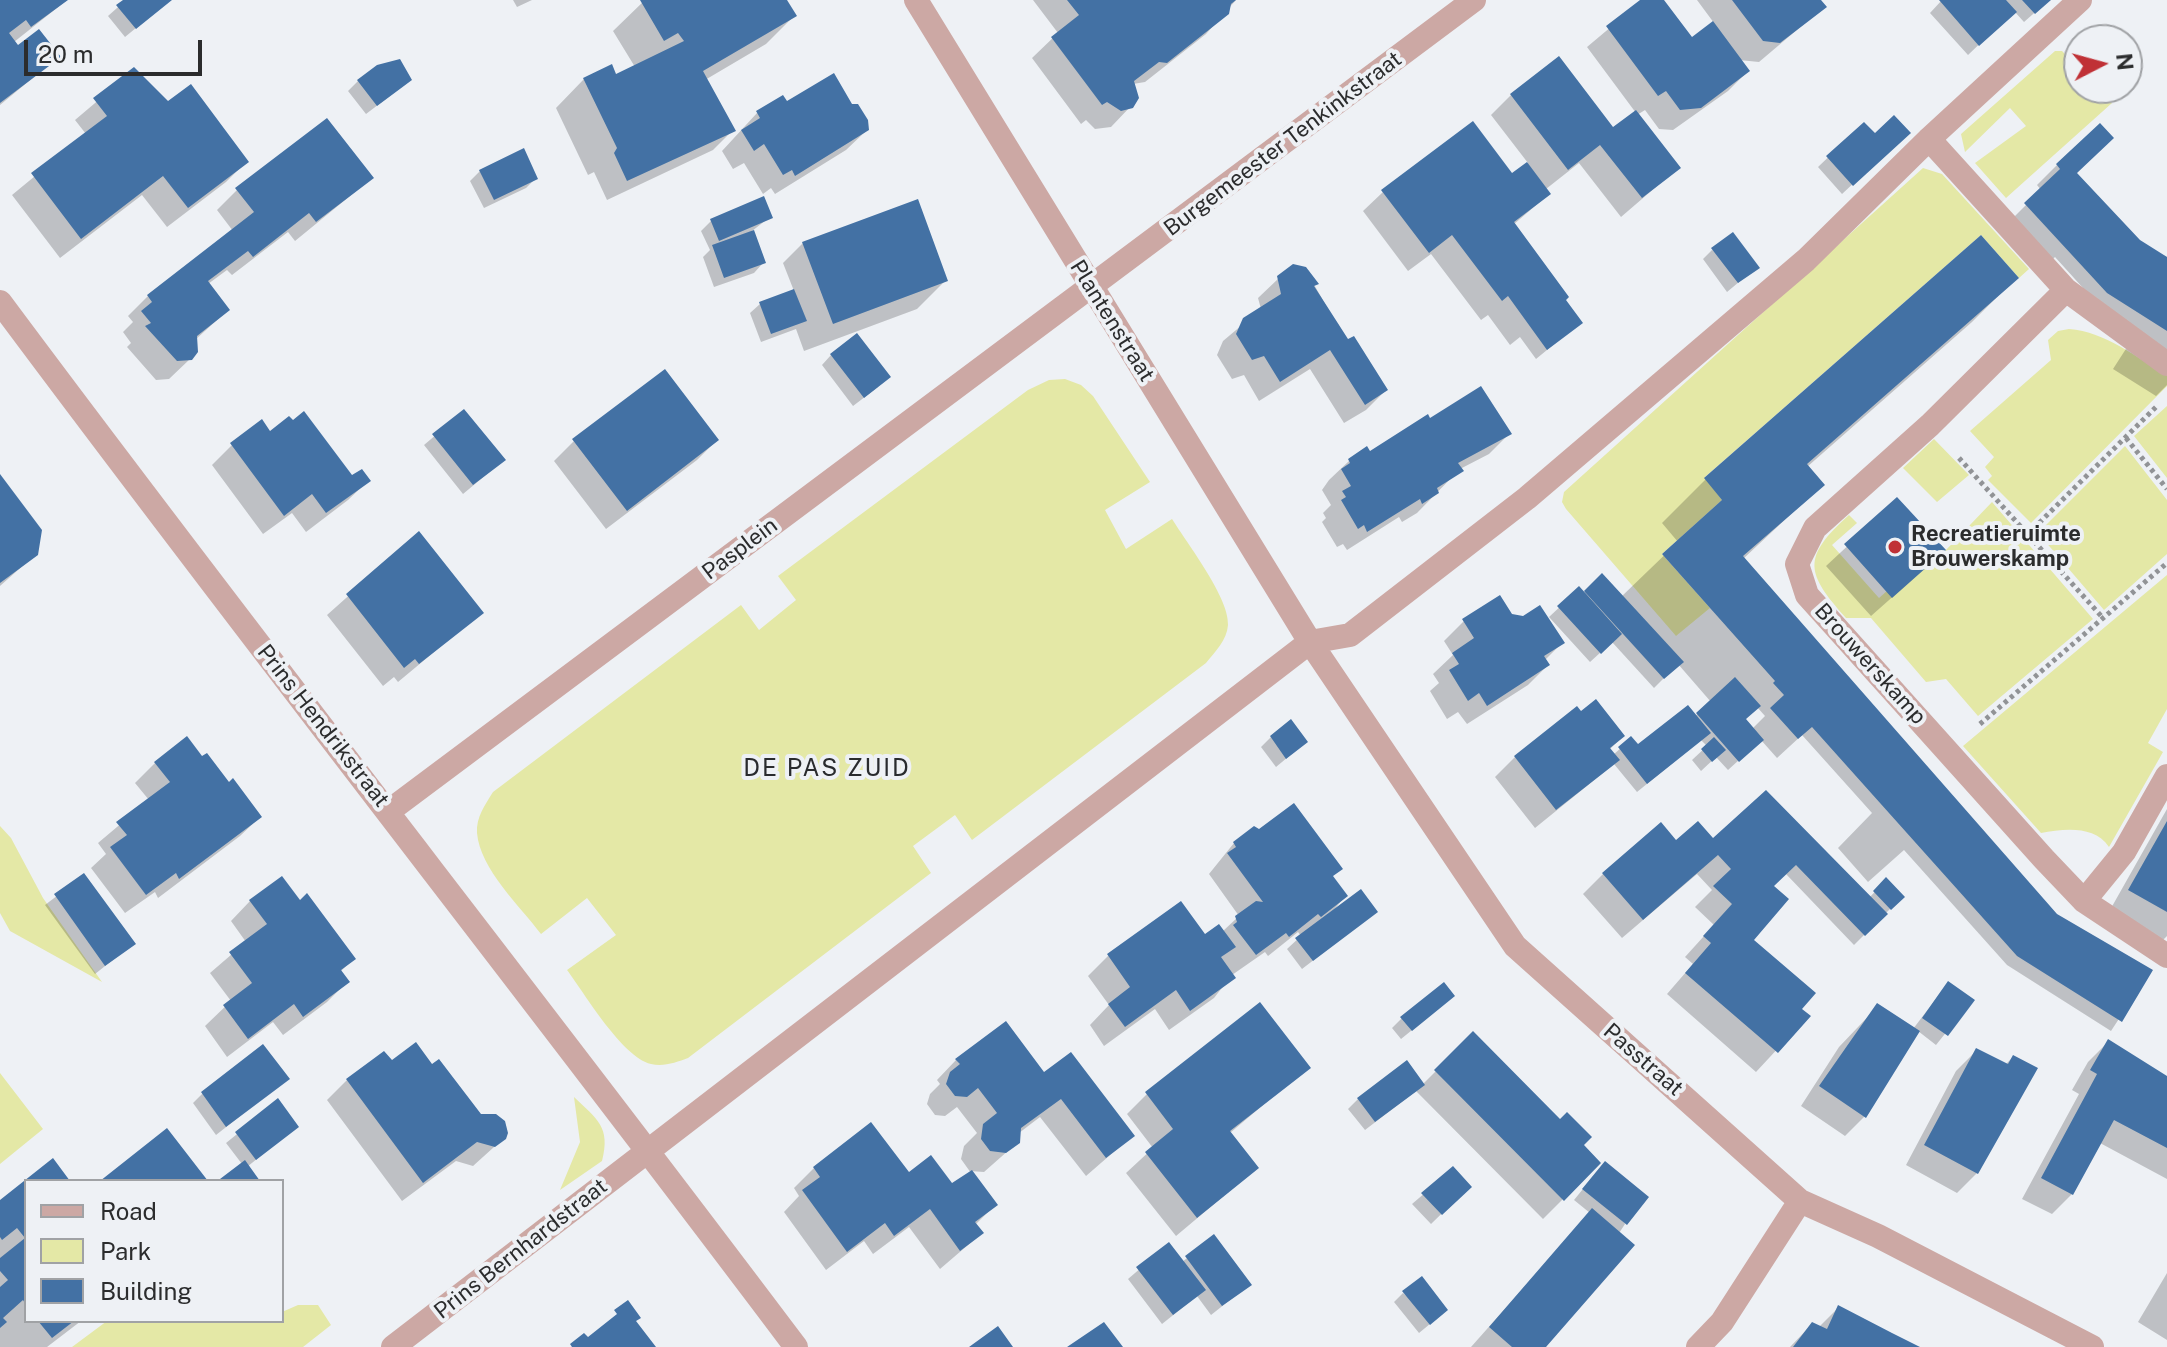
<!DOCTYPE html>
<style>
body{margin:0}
#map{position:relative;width:2167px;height:1347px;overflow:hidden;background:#eef1f5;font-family:"Public Sans",sans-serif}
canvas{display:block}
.legend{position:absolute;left:24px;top:1179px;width:260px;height:144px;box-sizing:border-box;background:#eef1f5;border:2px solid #a0a2a5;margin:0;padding:10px 14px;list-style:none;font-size:24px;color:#2b2c2d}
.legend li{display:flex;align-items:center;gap:16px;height:40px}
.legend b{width:40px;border:2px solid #a0a2a5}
.north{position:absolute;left:2063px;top:24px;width:80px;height:80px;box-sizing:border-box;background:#eef1f5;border:2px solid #a0a2a5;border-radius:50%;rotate:84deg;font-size:22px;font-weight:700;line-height:32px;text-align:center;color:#2b2c2d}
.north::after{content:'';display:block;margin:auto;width:28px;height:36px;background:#c03136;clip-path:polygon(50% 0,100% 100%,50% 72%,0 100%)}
.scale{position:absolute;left:24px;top:40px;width:178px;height:36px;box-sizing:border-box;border:4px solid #2b2c2d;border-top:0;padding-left:10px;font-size:24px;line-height:28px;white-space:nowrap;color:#2b2c2d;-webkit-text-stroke:6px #eef1f5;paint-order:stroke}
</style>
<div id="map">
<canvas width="2167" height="1347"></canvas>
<ul class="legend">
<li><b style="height:10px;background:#cca8a4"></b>Road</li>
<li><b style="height:22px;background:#e4e8a6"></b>Park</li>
<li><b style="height:22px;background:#4371a4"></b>Building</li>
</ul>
<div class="north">N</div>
<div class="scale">20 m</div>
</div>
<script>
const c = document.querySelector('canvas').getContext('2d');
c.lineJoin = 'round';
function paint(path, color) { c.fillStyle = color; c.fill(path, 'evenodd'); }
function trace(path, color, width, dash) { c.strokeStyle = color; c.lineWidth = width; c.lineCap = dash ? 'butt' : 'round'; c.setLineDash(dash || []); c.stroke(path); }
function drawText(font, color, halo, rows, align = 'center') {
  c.font = font + ' "Public Sans",sans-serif'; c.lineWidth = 8; c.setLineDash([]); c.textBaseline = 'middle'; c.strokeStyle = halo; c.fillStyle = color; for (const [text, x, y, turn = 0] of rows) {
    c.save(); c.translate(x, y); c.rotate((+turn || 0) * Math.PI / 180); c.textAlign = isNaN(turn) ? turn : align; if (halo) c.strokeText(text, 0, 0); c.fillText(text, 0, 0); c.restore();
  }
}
const green = new Path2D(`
 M2055,51H2062L2079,68V88H2098L2112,103L2006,198L1975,163L2026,126L2010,108L1965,152L1961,134Z
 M1923,168L1942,174L2029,269L2019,278L1981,235L1705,477L1722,500L1662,554L1710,608L1676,636L1566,509L1562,502L1564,492Z
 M2069,329C2106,332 2136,357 2167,376V386L2031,523L1988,480L1992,476L1985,467L1994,457L1970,431L2051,360L2048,340L2058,331Z
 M1065,379L1081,385L1093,396L1150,482L1105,510L1126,549L1172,519C1187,543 1230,599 1228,625C1227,640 1215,652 1206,663L972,840L955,815L913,846L931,873L688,1058C677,1062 664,1067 651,1064C622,1057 585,994 567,970L616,935L587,898L541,934C520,906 480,869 477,833C476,817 485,805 493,792L741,605L759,630L796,600L778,576L1028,390L1049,380Z
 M2167,406V478L2134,436Z
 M1934,439L1969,475L1937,502L1903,468Z
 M2125,446L2167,500V554L2104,610L2038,533Z
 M1992,502L2093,619L1978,716L1946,679L1926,682L1871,618H1846C1806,573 1801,558 1849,515L1857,523L1832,545L1879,598L1898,581L1946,550Z
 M2167,575V709L2148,743L2163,752L2109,847C2094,825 2064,829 2041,833L1963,746Z
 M0,826L11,838L43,898L102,982L10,931L0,913Z
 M0,1073L43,1129L0,1164Z
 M574,1097C597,1119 611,1127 602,1161L560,1190L580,1142Z
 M298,1305H318L331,1325L303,1347H72L107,1321H282V1312Z`);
const shadow = new Path2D(`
 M0,0H67L14,42L18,47L58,57L0,105Z
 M126,0H170L125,37L108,16Z
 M513,0H532L517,7Z
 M645,0H785L794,16L766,44L705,80L733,130L713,150L607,200L594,172L588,175L556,108L584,79L615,76L635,67L613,31Z
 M1033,0H1236L1206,34L1145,82L1133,84L1131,106L1111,127L1095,129L1086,120L1081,124L1032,58L1058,33Z
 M1643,0H1661L1691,40L1714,23L1697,0H1819L1824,7L1759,62L1739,60L1748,71L1728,91L1673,130L1659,129L1645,110L1637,115L1678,168L1621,217L1579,163L1546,189L1549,194L1513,225L1580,323L1536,359L1520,337L1510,345L1488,315L1481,320L1431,254L1408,271L1363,211L1383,192L1512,176L1528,163L1491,115L1511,95L1613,130L1636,113L1587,47Z
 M1942,0H2049L2024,22L2014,11L1968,55L1930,13Z
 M134,70L168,104L246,162L226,182L167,227L142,195L60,258L12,195L86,134L75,120Z
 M358,81L399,89L366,114L348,91Z
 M782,98L786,104L867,130L846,150L775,194L771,188L763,194L744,163L733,169L722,151L757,113Z
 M1863,124L1875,136L1898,142L1842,194L1818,167Z
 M2057,165L2075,173L2138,242L2167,257V385L2156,396L2113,369L2131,341L2055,257L2045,267L2006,225L2041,190L2037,185Z
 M480,171L536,178L526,188L484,208L470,181Z
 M372,178L295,241L288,232L232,275L227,270L208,284L228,310L195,340L190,359L169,379L156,380L127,347L131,343L123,332L133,322L128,316L148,296L233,231L217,210L237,190Z
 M770,217L752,231L763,263L754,273L714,287L703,257L710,250L701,231L711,221Z
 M803,243L946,280L917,309L804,351L796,329L761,342L750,313L760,304L794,291L783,263Z
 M1712,250L1757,267L1727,292L1703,259Z
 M1305,269L1347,342L1386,390L1366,410L1344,423L1310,369L1259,401L1244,375L1232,379L1217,355L1223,341L1261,309L1258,298L1279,278Z
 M2016,278L1972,322L1807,467L1822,485L1743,559L2055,915L2151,970L2111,1031L2007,965L1904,850L1868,882L1838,848L1872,813L1802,735L1777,758L1761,740L1728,770L1716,757L1701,771L1692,760L1707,746L1701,740L1637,792L1614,764L1535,828L1495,777L1515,757L1623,736L1609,750L1613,755L1631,739L1638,747L1695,716L1711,702L1678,664L1654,688L1612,642L1590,662L1549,617L1579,589L1583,594L1602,576L1621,597L1678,542L1662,523L1706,479ZM1757,707L1765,716L1752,729L1743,720Z
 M831,355L878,387L853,406L822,365Z
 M464,411L493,469L463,494L424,445Z
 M1430,421L1509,434L1489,454L1460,469L1417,513L1402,522L1399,517L1347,550L1343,544L1337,547L1322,522L1326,518L1323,513L1331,505L1322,490L1329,480L1349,461L1369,454Z
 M717,440L697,460L606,529L554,461L574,441Z
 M232,445L352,478L368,481L348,500L306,532L292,513L263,534L212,465Z
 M0,478L36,554L0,586Z
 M1897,500L1923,570L1871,616L1826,566Z
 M419,533L481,613L398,682L394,677L383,686L327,615Z
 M1510,616L1562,643L1545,660L1548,665L1528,685L1467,724L1458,712L1447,719L1430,691L1439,683L1433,674L1453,655L1444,641L1464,621Z
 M1271,737L1306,742L1276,767L1261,747Z
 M202,758L260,817L240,836L158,898L155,892L125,913L91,868L106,854L98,843L149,800L135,783L155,763Z
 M1766,793L1869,898L1886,880L1902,897L1854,945L1786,874L1772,886L1751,940L1799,1009L1808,1016L1756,1072L1667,994L1693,964L1685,957L1714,925L1695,907L1712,890L1697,874L1622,938L1583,894L1603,874L1676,843L1713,841Z
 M2167,809V936L2163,940L2110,910Z
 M1234,843L1331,878L1345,896L1330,915L1376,912L1302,969L1287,949L1301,936L1298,932L1268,956L1265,952L1232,975L1214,998L1169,1030L1155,1009L1104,1046L1090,1025L1109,1005L1088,976L1108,956L1181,904L1204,936L1222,932L1239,916L1209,874Z
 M83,876L133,944L95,974L45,905Z
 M250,901L300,903L354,958L340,972L347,982L327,1002L283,1035L273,1022L227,1057L205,1026L231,1001L210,973L246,942L231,921Z
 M1948,983L1972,1000L1936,1045L1918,1031L1865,1116L1845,1136L1801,1106L1839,1047L1878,1006L1913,1029Z
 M1443,1005L1401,1039L1392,1028L1402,1018Z
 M1473,1034L1599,1163L1543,1219L1416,1091L1365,1130L1348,1109L1358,1099L1423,1084Z
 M2108,1042L2167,1078V1179L2100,1143L2072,1194L2052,1214L2022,1199L2079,1094L2072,1090L2088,1062Z
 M1976,1051L2005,1065L2013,1057L2035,1069L1977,1173L1957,1193L1906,1165L1956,1071Z
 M956,1060L1044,1075L1132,1136L1086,1176L1040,1117L1019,1133L1018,1142L984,1172L970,1171L996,1204L975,1225L982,1233L940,1269L909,1227L873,1254L864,1241L826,1270L784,1212L799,1196L794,1188L814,1168L952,1186L971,1173L961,1159L964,1146L977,1133L957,1107L945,1116L935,1115L927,1104L930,1094L940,1084L937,1080Z
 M392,1063L432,1067L504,1138L473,1166L456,1161L402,1201L327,1100L347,1080Z
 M1308,1067L1230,1133L1257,1168L1176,1236L1126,1173L1153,1148L1127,1114L1147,1094Z
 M287,1079L216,1135L193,1103L203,1093Z
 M278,1101L296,1127L247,1167L258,1181H220L242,1164L226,1143Z
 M1453,1169L1469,1187L1431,1224L1412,1204Z
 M1596,1173L1625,1224L1544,1347H1471L1590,1213L1574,1200Z
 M26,1181V1321H81L47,1347H0V1201Z
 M1214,1237L1249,1285L1211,1315L1197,1296L1162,1324L1128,1279L1169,1244L1182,1262Z
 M2167,1273V1340L2138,1322Z
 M1403,1293L1436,1319L1419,1333L1394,1302Z
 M1838,1308L1916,1347H1790L1812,1324L1819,1327Z`);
const building = new Path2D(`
 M0,0H68L31,27L26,20L9,33L18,45L39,29L61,57L0,103Z
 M123,0H172L136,29L116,5Z
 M640,0H787L797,16L703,71L736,131L627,181L614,153L617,148L583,78L612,64L616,74L684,41L678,33L664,41Z
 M1067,0H1236L1231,4L1229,14L1167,63L1159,62L1134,81L1139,98L1133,108L1121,111L1107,102L1102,105L1051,37L1079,15Z
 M1640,0H1664L1692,37L1713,21L1750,71L1701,108L1680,110L1666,91L1658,96L1606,26Z
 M1732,0H1821L1827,7L1780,43L1763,41Z
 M1939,0H2006L2017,12L1979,46Z
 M2022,0H2051L2035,14Z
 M1559,56L1613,127L1636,110L1681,168L1642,198L1600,145L1568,170L1510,94Z
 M400,59L412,80L377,106L357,80L377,65Z
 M134,67L168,101L191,84L249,162L188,208L163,176L81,239L31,173L107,116L93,98Z
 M834,73L852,104H858L868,120L869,130L795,176L792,170L783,175L764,144L754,151L741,130L760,118L756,111L783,95L787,101Z
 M1894,115L1911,133L1853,186L1826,156L1864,122L1875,133Z
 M327,118L374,178L316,222L309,213L253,257L248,251L208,281L230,310L197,336L198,352L192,360L177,361L145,326L151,323L141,311L152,302L147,295L254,212L235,188Z
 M1473,121L1512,173L1527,162L1551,194L1514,222L1569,297L1566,300L1583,323L1547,350L1508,296L1502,301L1452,235L1429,253L1381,190Z
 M2100,123L2114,138L2077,173L2140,240L2167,257V331L2107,293L2024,203L2060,169L2056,164Z
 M524,148L538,179L494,200L479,170Z
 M764,196L773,218L719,241L710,219Z
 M918,199L948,281L833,324L802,242Z
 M754,230L766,263L724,278L712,245Z
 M1733,232L1760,268L1738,283L1711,248Z
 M1981,235L2019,278L1807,464L1825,485L1743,556L2057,914L2153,970L2122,1022L2017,956L1812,727L1798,739L1770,708L1784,695L1773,683L1775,681L1662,554L1722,500L1704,478Z
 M1293,264L1306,267L1319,284L1314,286L1348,339L1354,336L1388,390L1365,405L1330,350L1280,382L1264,356L1252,360L1236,334L1243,318L1281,294L1277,276Z
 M794,289L807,321L771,334L759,302Z
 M857,333L891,377L864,398L830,354Z
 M665,369L719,440L627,511L572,439Z
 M1481,386L1512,434L1458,463L1464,471L1437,488L1439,493L1422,504L1420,499L1367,532L1364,525L1358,529L1341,500L1346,497L1342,491L1351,486L1341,469L1350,463L1348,459L1367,446L1370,451L1428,414L1430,418Z
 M464,409L506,460L473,485L432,434Z
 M304,411L352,475L362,469L371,481L326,513L312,494L284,516L230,443L262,419L270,431L289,416L293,420Z
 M0,474L42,530L38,555L0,583Z
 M1897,497L1946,550L1892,598L1844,544Z
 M419,531L484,613L419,664L415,659L404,668L346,594Z
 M1602,573L1684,662L1664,679L1584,591Z
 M1579,586L1622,634L1601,654L1557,606Z
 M1500,595L1512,614L1523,616L1540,605L1565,643L1544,656L1550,665L1487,706L1479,693L1468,701L1449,670L1459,664L1452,653L1474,638L1462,619Z
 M1735,677L1761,706L1746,719L1764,740L1739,762L1696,713Z
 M1596,699L1625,736L1610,748L1620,760L1556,810L1514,756L1577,706L1581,711Z
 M1688,705L1711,733L1647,784L1618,747L1631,736L1638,744Z
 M1291,719L1308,742L1286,759L1270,736Z
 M187,736L202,756L207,753L229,782L233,778L262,817L179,879L176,873L146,895L110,847L127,835L116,822L170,782L154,762Z
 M1714,737L1726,750L1712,762L1701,749Z
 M1766,790L1888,914L1865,936L1796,865L1774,886L1789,899L1754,940L1816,993L1802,1009L1811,1016L1778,1053L1685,973L1711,943L1703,936L1732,904L1713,886L1731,869L1718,855L1643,920L1602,873L1661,822L1676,840L1698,821L1713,838Z
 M1294,803L1343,869L1333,876L1348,896L1321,917L1318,914L1289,937L1286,933L1256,955L1233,925L1237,922L1235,916L1256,901L1263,902L1227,853L1236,847L1233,842L1254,826L1259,829Z
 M2167,821V912L2128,890Z
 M84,873L136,944L105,966L54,894Z
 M282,876L300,900L307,893L356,959L341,970L350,982L303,1017L294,1004L248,1039L223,1005L252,983L229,952L267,924L249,900Z
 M1886,877L1905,897L1891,910L1873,891Z
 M1361,889L1378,912L1313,961L1295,938Z
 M1181,901L1205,934L1219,924L1236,947L1221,957L1236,978L1190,1011L1176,990L1125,1027L1108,1004L1130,987L1107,954Z
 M1948,981L1975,1000L1948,1036L1922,1018Z
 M1444,982L1455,996L1412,1031L1400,1017Z
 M1260,1002L1311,1068L1230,1131L1259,1168L1197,1218L1145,1152L1173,1129L1145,1092Z
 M1877,1003L1920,1031L1866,1118L1819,1086Z
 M1006,1021L1044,1072L1071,1052L1135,1136L1106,1158L1061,1099L1021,1128L1020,1143L1006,1153L990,1151L981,1139L983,1124L997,1113L978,1088L967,1097L955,1096L946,1084L950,1072L960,1064L955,1059Z
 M1473,1031L1560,1119L1567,1112L1592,1137L1584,1145L1601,1163L1564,1201L1434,1070Z
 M2108,1039L2167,1076V1148L2114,1120L2073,1195L2041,1178L2097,1074L2090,1070Z
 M416,1042L432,1064L439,1059L481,1114H496L505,1121L508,1133L506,1139L495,1147L477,1142L423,1183L346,1079L384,1051L392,1060Z
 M263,1044L290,1079L226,1127L201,1092Z
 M1976,1048L2008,1064L2013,1055L2038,1068L1978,1174L1924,1145Z
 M1407,1060L1425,1085L1375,1122L1357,1098Z
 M278,1098L299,1127L256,1160L235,1132Z
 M871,1122L909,1172L931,1155L952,1183L972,1170L998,1205L975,1222L984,1233L960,1251L930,1209L894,1236L885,1223L847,1252L802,1190L820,1177L813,1167Z
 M167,1128L208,1181H100Z
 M53,1158L70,1181H26V1305L23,1300L3,1318L7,1322L0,1328V1287L8,1280L0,1271V1258L25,1238L17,1228L2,1240L0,1237V1200Z
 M245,1160L260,1181H221L220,1179Z
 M1605,1161L1649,1197L1627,1225L1582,1189Z
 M1453,1166L1472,1187L1442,1215L1421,1193Z
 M1592,1208L1635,1245L1546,1347H1512L1489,1327Z
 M1214,1234L1252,1285L1222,1306L1185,1256Z
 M1169,1242L1206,1290L1173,1315L1136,1267Z
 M1422,1276L1448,1310L1430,1325L1402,1291Z
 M628,1300L641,1318L636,1321L656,1347H572L570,1344L584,1333L588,1337L617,1314L614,1310Z
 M1838,1305L1892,1333L1920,1347H1793L1812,1322L1827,1329Z
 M38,1321H74L52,1338Z
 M1104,1322L1123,1347H1067Z
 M998,1326L1013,1347H969Z`);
const path = new Path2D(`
 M2126,438L2167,489
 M1959,458L2103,618
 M2028,534L2158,405
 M1980,724L2167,563`);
const minor = new Path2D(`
 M916,0L1310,642L1515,946L1800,1201L1878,1236L2092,1347
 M1929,139L2066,290
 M0,302C261,653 533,997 796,1347
 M2167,364L2066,290L1930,425L1815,528L1797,564L1807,595L2044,859L2084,901L2167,956
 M389,811L1474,0
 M2084,901L2124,852L2167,776
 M393,1347L1310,642L1350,635L1527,498L1806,260L1929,139L2080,0
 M1698,1347L1722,1322L1800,1201`);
const markers = [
 [1895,547,8,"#c03136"]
];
const streetNames = [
 ["Burgemeester Tenkinkstraat",1283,144,-37],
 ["Plantenstraat",1112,321,58],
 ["Pasplein",740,549,-37],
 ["Brouwerskamp",1870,664,48],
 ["Prins Hendrikstraat",323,726,52],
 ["Passtraat",1643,1060,41],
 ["Prins Bernhardstraat",521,1249,-38]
];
const poiNames = [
 ["Recreatieruimte",1911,534],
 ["Brouwerskamp",1911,559]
];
const neighbourhoodNames = [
 ["DE PAS ZUID",827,769]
];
paint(green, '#e4e8a6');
paint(shadow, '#0003');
paint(building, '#4371a4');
trace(path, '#919396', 5, [4, 4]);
trace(minor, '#cca8a4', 24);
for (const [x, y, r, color] of markers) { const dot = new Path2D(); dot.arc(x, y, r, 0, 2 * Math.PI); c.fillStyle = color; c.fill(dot); trace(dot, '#eef1f5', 3); }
drawText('22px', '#2b2c2d', '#eef1f5', streetNames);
drawText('bold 22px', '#2b2c2d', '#eef1f5', poiNames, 'left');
c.letterSpacing = '2px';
drawText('24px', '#292b2e', '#eef1f5', neighbourhoodNames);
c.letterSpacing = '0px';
</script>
